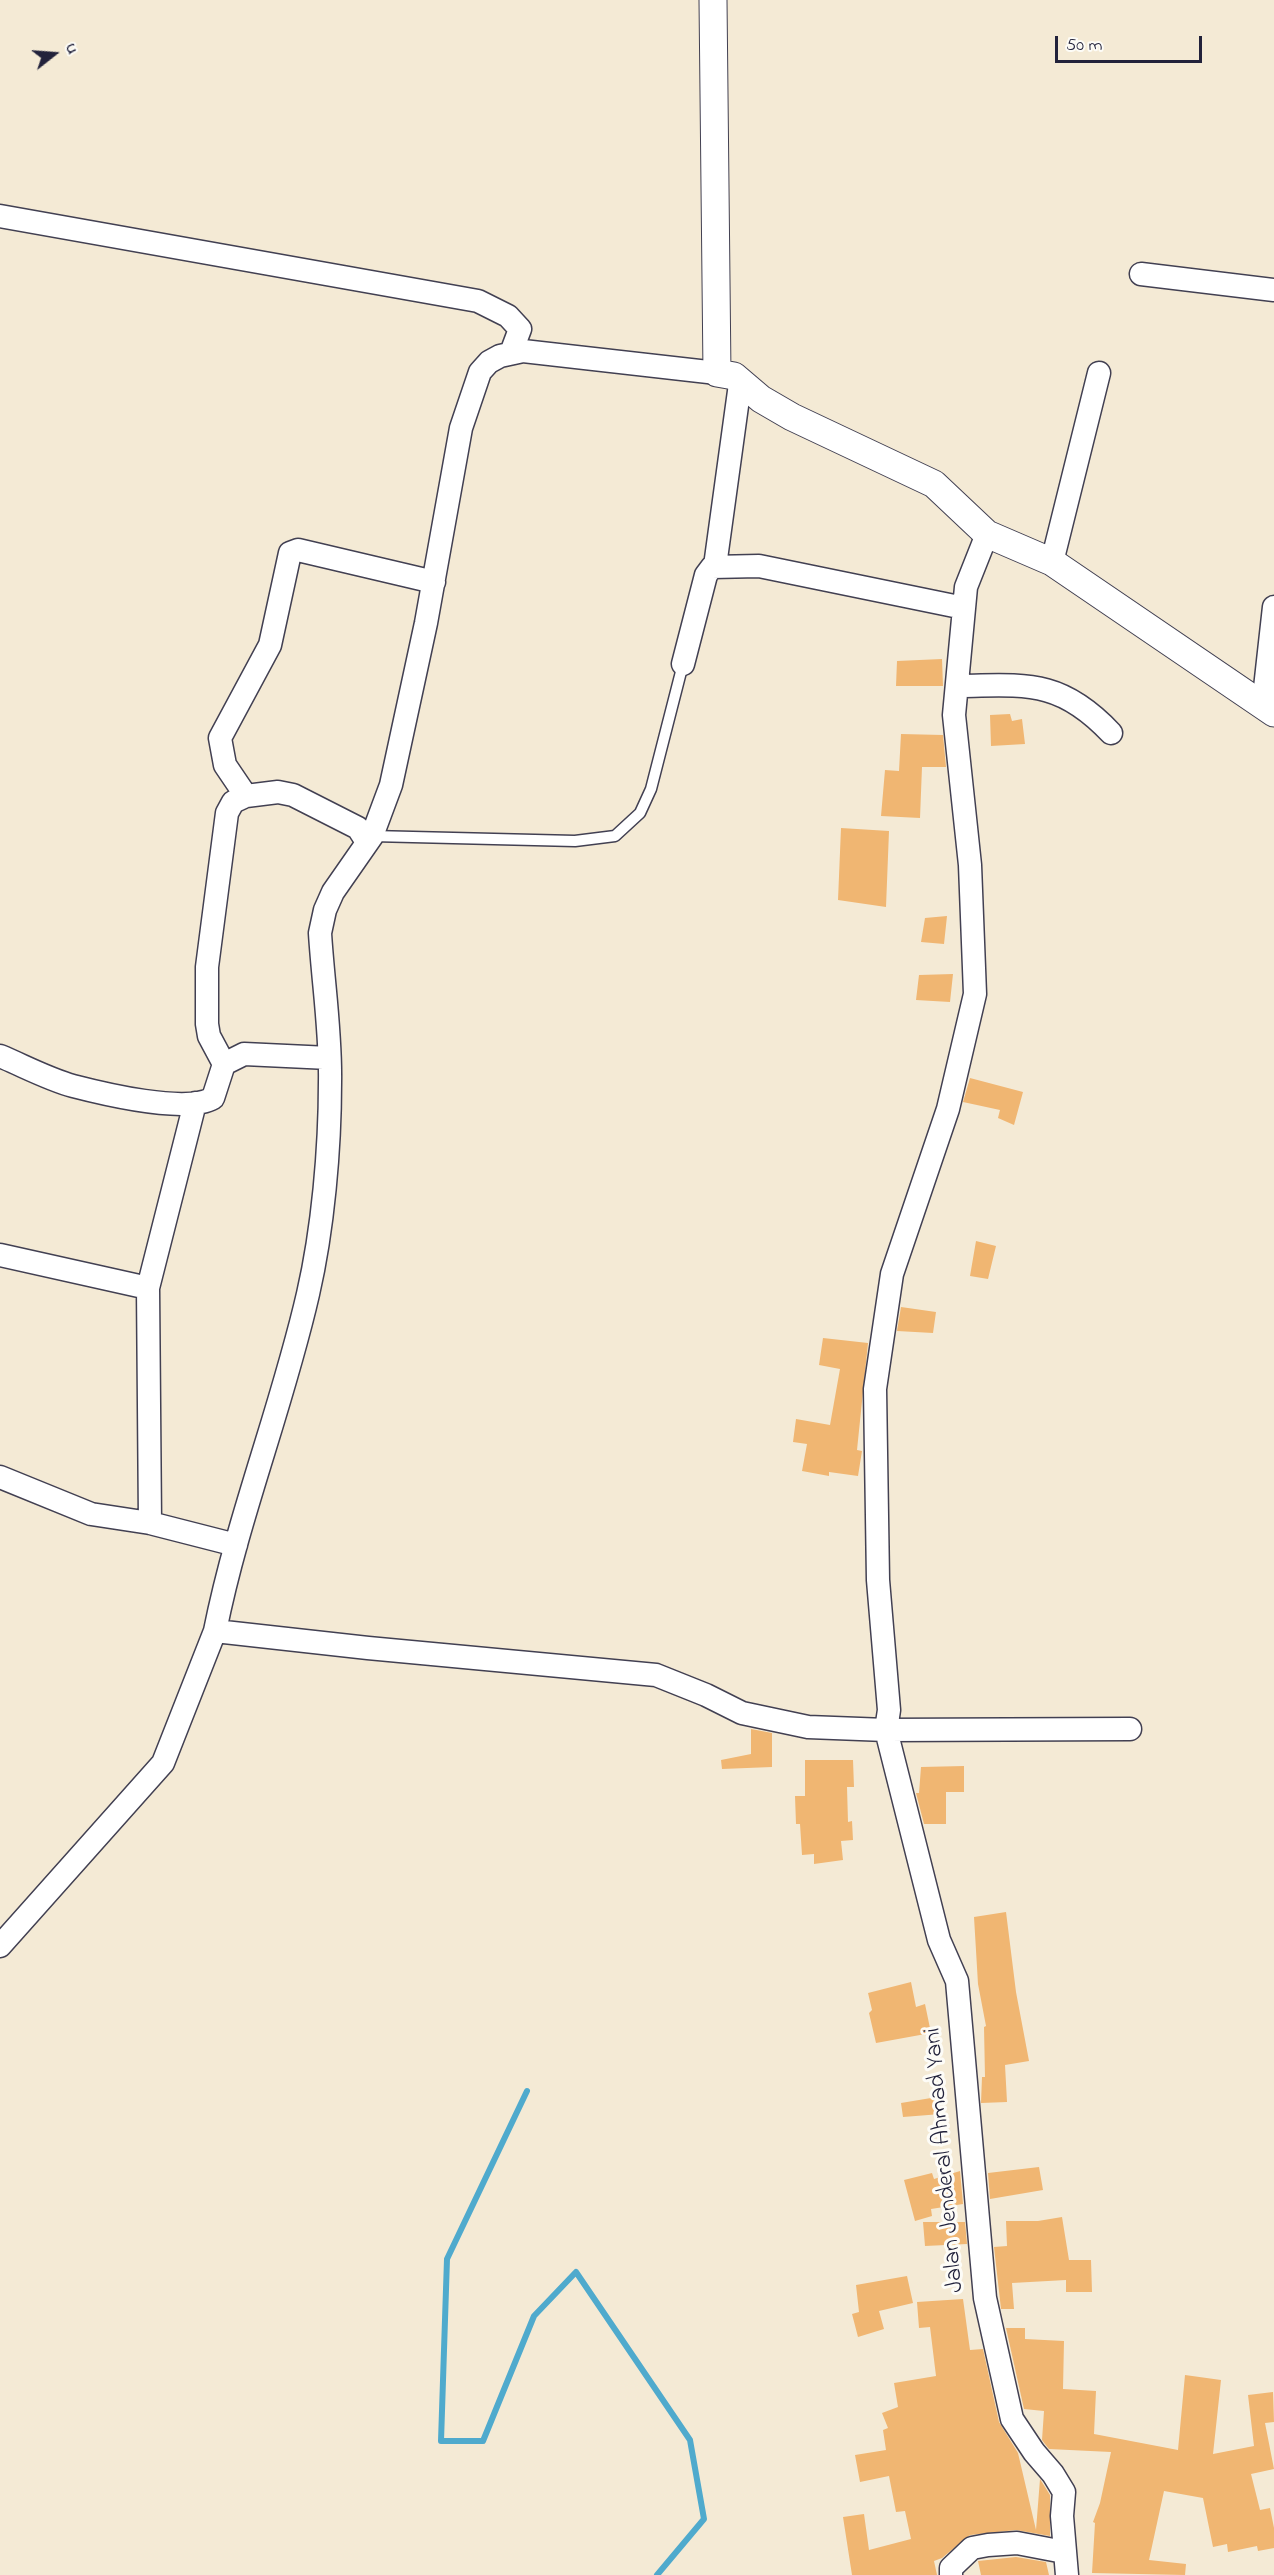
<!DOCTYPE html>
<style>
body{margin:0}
#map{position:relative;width:1274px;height:2575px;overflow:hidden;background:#f4ead5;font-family:"Indie Flower",sans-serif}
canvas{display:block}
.north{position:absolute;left:24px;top:24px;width:60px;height:60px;-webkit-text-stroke:4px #fdfcf7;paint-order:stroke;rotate:73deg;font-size:16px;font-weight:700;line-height:24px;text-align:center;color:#22223b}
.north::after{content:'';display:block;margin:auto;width:21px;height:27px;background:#22223b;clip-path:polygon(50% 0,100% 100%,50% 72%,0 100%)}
.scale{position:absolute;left:1055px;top:36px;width:147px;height:27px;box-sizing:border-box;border:3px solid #22223b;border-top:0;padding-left:8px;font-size:18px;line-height:21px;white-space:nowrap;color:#22223b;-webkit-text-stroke:4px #fdfcf7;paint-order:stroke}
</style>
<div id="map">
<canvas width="1274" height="2575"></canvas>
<div class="north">U</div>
<div class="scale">50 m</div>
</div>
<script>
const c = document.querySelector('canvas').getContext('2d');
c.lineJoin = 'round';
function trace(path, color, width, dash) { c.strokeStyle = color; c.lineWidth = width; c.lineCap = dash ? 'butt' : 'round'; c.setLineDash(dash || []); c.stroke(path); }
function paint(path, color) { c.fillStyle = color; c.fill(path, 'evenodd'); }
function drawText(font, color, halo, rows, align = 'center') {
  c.font = font + ' "Indie Flower",sans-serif'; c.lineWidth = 6; c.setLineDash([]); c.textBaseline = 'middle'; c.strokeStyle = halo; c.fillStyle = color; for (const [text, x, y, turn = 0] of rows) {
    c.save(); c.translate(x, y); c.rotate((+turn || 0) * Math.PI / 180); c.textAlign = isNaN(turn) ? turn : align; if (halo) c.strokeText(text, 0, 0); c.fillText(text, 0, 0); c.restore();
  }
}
const stream = new Path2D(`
 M527,2091L447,2259L441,2441H483L534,2316L576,2272L690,2440L704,2519L657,2575`);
const building = new Path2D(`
 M942,659L943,686H896L897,661Z
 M1010,714L1012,721L1022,719L1025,744L991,746L990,715Z
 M901,734L943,735L946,767H922L920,818L881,816L885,770L899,771Z
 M841,828L889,831L886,907L838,900Z
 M947,916L944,944L921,942L925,918Z
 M953,974L950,1002L916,1000L919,975Z
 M970,1078L1023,1092L1014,1125L998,1118L1000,1110L963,1102Z
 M976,1241L996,1246L988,1279L970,1276Z
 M901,1307L936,1312L933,1333L897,1331Z
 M823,1338L868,1343L857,1450L862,1451L858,1476L829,1472V1476L802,1471L807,1444L793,1442L796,1419L830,1425L840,1369L819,1365Z
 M751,1729L772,1733V1767L722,1769L721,1760L751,1754Z
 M805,1760H853L854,1787H847L848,1822L852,1821L853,1840L841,1841L843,1860L814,1864V1854L802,1855L800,1824H796L795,1796H805Z
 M964,1766V1792H946V1824H924L916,1793H919L921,1767Z
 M1006,1912L1016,1992L1029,2061L1005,2065L1007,2102L981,2103L982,2077H985L984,2027L986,2026L978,1984L974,1917Z
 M911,1982L916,2007L925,2004L931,2033L876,2043L869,2013L872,2010L868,1993Z
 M937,2097L941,2114L903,2117L901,2103Z
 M1039,2167L1043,2190L990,2199L988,2173Z
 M960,2171L963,2204L931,2209L932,2216L915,2221L904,2180L932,2173L934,2179Z
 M1062,2217L1069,2260H1091L1092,2292H1066V2280L1012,2283L1014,2309H1001L994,2247L1007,2246L1006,2221H1038Z
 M923,2222H965L967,2244L925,2246Z
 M907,2276L913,2303L879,2311L884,2329L858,2337L852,2314L859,2312L856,2285Z
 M963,2299L970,2350L983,2349L999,2422L1018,2453L1036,2530L1040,2479L1050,2495V2536L1016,2530L970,2535L942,2558L934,2561L937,2575H852L843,2517L864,2514L869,2550L911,2539L905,2511L896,2512L889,2476L860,2482L855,2455L886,2450L883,2430L888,2428L882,2413L898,2407L894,2383L936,2376L930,2327L919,2328L917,2302Z
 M1006,2328H1025V2339L1064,2341L1063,2389L1096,2391L1094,2434L1178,2450L1185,2375L1221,2380L1213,2454L1254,2446L1248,2395L1273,2392L1274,2422L1265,2423L1274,2469L1251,2474L1260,2510L1270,2508L1274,2528V2548L1258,2551L1257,2546L1228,2552L1227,2544L1213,2547L1203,2498L1164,2491L1149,2560L1186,2564L1185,2575L1092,2573L1095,2523L1093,2522L1100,2503L1111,2452L1049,2449L1045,2444L1042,2440L1044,2411L1024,2409Z
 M1016,2557L1046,2562L1049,2575H981L978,2561Z`);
const service = new Path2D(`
 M372,836L575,841L615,836L640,813L651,789L683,664`);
const minor = new Path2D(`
 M0,216L478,301L508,316L520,329L511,353
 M1141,274L1274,290
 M717,373L523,351L500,356L489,362L480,372L461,428L426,623L391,785L372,836L333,892L325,910L320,933C323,982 331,1033 330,1082C330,1149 323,1229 308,1294C282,1408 238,1516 215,1631L368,1648L656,1675L706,1695L742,1713L808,1727L886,1730L889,1710L878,1580L875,1389L892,1274L948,1109L975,994L970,865L954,715L966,587L987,534
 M1052,562L1099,373
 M715,566L740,384
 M683,664L706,575L712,567L759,566L964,608
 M957,686C1026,685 1060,679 1111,733
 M1263,706L1274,607
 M246,796L225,765L220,738L270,645L290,553L298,550L434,582
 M0,1056C24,1066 48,1079 73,1086C104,1094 186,1114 213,1098L224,1064L244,1054L329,1058
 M224,1064L209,1036L207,1024V967L227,813L233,802L246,796L278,792L293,795L358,828L367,842
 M0,1255L148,1288
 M0,1477L91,1514L150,1523L236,1545
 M150,1523L148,1288L195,1103
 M0,1946L163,1763L215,1631
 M951,2575V2568L972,2548L988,2545L1017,2543L1064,2552
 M1067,2575L1062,2516L1064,2492L1053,2474L1034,2452L1012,2419L985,2298L957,1981L939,1940L886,1730L1130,1729`);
const tertiary = new Path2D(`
 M713,0L717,373L734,376L761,399L792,417L934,484L987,534L1052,562L1274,713`);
const streetNames = [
 ["Jalan Jenderal Ahmad Yani",946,2160,-95]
];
trace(stream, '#4faacd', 6);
paint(building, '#f0b672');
trace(service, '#424052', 13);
trace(minor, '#424052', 25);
trace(tertiary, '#424052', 29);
trace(service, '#fff', 10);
trace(minor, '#fff', 22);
trace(tertiary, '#fff', 27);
drawText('24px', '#22223b', '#fdfcf7', streetNames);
</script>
